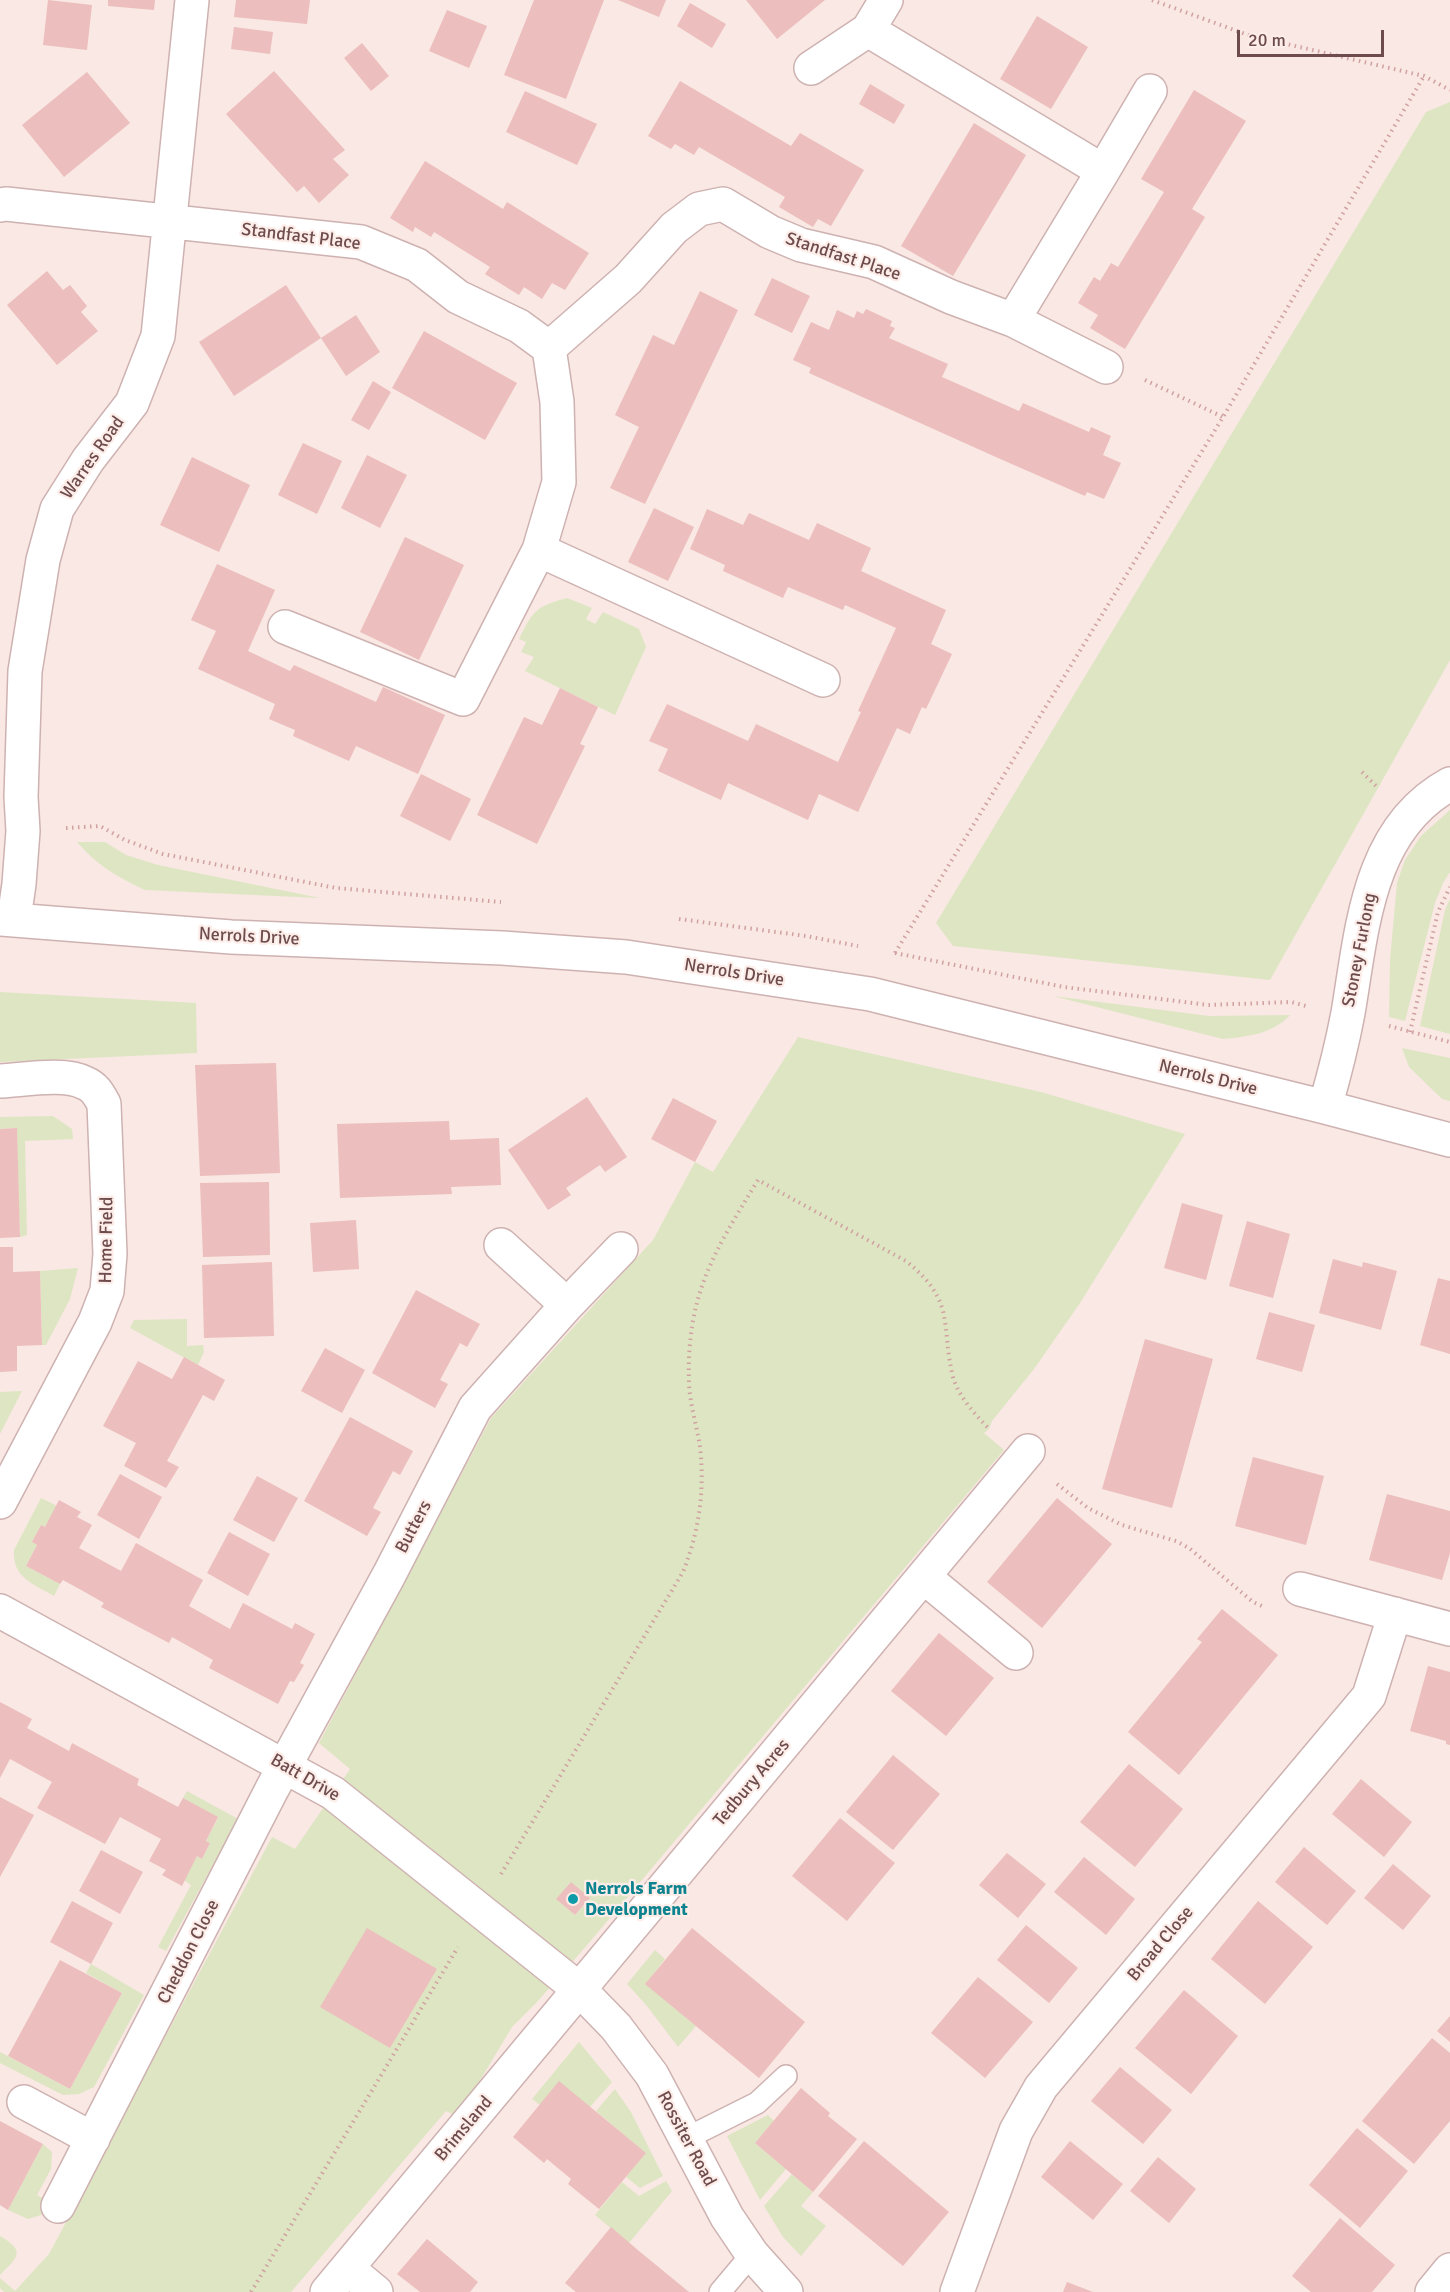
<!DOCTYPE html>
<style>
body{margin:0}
#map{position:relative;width:1450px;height:2292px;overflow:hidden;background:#f9e8e3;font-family:Signika,sans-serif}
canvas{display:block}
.scale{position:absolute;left:1237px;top:30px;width:147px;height:27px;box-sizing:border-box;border:3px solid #6e4c4d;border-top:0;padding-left:8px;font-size:18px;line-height:21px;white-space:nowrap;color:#6e4c4d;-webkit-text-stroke:4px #fdede8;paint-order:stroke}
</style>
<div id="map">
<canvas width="1450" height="2292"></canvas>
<div class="scale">20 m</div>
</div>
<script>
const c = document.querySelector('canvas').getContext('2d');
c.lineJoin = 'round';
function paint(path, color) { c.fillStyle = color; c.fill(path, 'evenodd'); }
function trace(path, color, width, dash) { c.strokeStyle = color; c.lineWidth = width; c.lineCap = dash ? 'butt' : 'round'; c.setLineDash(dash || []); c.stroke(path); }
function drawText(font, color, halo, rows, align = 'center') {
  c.font = font + ' Signika,sans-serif'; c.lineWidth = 4.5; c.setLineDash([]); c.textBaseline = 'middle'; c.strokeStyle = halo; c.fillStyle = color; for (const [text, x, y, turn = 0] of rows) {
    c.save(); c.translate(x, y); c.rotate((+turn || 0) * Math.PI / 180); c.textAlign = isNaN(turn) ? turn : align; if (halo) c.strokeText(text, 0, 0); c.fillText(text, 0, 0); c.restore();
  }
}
const green = new Path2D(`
 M1450,102V660L1270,980L953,946L936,923L1426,112Z
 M567,598L592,608L586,619L595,624L603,612L639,629L646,647L615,715L525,671L534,657L521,652L526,642L519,639C534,609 536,607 567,598Z
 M1450,810V872L1443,883L1435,903L1405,1021L1389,1017L1390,960L1397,883L1405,860L1421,836Z
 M77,842H105L126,855L158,865L320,898L145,890C116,876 98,866 77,842Z
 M1450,899V1034L1420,1026L1445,910Z
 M0,992L196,1003L197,1053L0,1062Z
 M1053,996L1209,1016L1290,1015C1273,1034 1246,1037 1223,1039Z
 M798,1037L1041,1092L1185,1134L1080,1303L1034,1369L992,1421L989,1429L984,1433L1004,1450L588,1944L537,2002L512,2027L458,2117L446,2111L291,2292H4L0,2288V2278L15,2291L49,2254L272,1837L295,1849L350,1769L319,1743L491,1418L653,1240L695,1162L713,1172ZM571,1882L590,1899L575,1915L557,1899Z
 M1402,1048L1450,1058V1101L1442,1099L1409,1067Z
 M53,1116L72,1129L73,1139L25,1141L27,1235L20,1237L16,1128L0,1129V1117Z
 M78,1268L70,1299L46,1345H42L40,1271Z
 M187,1319V1346L203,1345L204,1352L198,1365L130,1328L134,1320Z
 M22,1391L0,1434V1392Z
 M41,1498L57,1506L45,1527L41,1525L32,1542L37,1545L26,1566L60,1584L54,1596C34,1584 12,1578 14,1550Z
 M187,1791L238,1819L166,1951L158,1947L191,1885L184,1880L197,1856L202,1859L210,1843L206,1841L218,1818L183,1798Z
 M655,1950L665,1959L646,1984L696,2026L678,2047L647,2006L627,1984Z
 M91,1964L144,1995L94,2087L79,2094L63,2095L0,2063V2052L70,2089L122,1993L86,1973Z
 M579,2042L612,2082L590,2107L540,2105L532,2099Z
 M615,2089L631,2112L663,2176L640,2188L626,2177L645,2153L596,2111Z
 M768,2115L774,2121L755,2143L786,2169L760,2200L727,2136Z
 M43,2144L52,2152L51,2169L37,2195L51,2203L41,2215L28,2219L8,2210Z
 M792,2174L813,2192L801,2206L826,2226L801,2256L783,2237L764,2206Z
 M666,2181L672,2191L629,2243L595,2215L622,2182L639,2196Z
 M0,2236C26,2251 18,2257 0,2275Z`);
const building = new Path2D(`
 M48,0L92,5L87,50L43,45Z
 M108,0H155L154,10L108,6Z
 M236,0H310L307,24L234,17Z
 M534,0H604L566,99L504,75Z
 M618,0H666L659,17Z
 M746,0H825L777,39Z
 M690,3L726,24L712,48L677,26Z
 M447,10L487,26L469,68L429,51Z
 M1037,16L1088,47L1051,109L1000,79Z
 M234,27L273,32L270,54L231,49Z
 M362,43L389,76L371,91L344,58Z
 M274,71L345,150L333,159L349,175L319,203L304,186L297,192L226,114Z
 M87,72L130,123L64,177L22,125Z
 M680,81L791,146L800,133L864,170L831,226L818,219L813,227L779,207L785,197L699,147L694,155L675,144L671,149L648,136Z
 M870,84L905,105L894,124L859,104Z
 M1194,90L1246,121L1192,209L1205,217L1125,349L1090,328L1098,315L1078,303L1094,277L1100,281L1111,263L1118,267L1164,192L1141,179Z
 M525,91L597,124L577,165L506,132Z
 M974,123L1026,155L953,276L901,246Z
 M425,161L503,209L507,202L589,253L565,290L552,283L542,299L524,287L519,295L485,274L490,267L434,232L431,237L415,227L413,232L390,218Z
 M47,271L63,290L70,285L87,306L81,312L98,331L57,365L7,305Z
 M772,278L810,296L792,333L754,315Z
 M286,285L321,338L234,396L199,342Z
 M700,291L738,310L645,504L610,488L639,427L615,415L653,335L674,345Z
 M866,309L892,321L890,326L895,328L889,338L948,364L942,377L1019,411L1023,403L1089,432L1091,427L1111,436L1103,455L1121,463L1104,499L1087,492L1085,496L998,458L809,373L811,368L793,360L811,322L829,330L837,310L854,318L857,311L863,314Z
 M356,315L380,352L346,376L321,338Z
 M424,331L517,383L485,440L392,388Z
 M373,381L391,392L369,430L351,420Z
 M303,443L342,461L317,514L278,495Z
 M367,455L407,475L380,528L341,508Z
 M192,457L250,485L219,552L160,525Z
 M654,508L694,527L668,581L628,562Z
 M707,509L743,525L749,513L809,540L817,523L871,548L861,571L946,610L931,644L952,654L926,709L922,707L910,734L897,728L858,812L819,794L808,820L728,783L721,800L658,771L668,749L649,741L667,704L748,741L756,724L838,762L861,712L858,711L896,628L845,605L843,610L788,587L783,598L723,571L725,565L690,549Z
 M405,537L464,565L419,660L360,632Z
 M217,564L275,590L248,651L290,671L294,665L376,702L383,687L445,715L418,774L356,746L349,761L293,736L295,730L269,719L275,704L198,669L216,631L191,620Z
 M560,688L598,707L580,744L585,746L537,844L477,815L524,717L542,725Z
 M421,774L471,799L450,841L400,816Z
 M276,1063L280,1173L200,1176L195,1065Z
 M587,1097L627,1157L605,1172L600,1165L566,1188L571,1195L548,1210L508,1150Z
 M673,1098L717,1121L695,1162L651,1139Z
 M449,1121L450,1140L499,1138L501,1185L451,1187L452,1194L340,1198L337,1124Z
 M17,1128L20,1237L0,1238V1129Z
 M269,1182L270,1255L203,1257L200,1183Z
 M1182,1203L1223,1215L1206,1280L1164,1268Z
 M356,1220L359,1269L313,1272L310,1223Z
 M1247,1221L1290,1234L1273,1298L1229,1286Z
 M0,1247H13V1272L40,1271L42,1345L17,1346V1371L0,1372Z
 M1333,1259L1362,1267L1363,1262L1397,1271L1381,1330L1319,1313Z
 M272,1262L274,1336L204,1338L202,1265Z
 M1438,1278L1450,1281V1354L1420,1345Z
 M416,1290L480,1324L467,1347L460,1343L440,1380L448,1384L435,1408L372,1373Z
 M1269,1312L1315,1325L1302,1372L1256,1359Z
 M1145,1339L1213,1359L1172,1508L1102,1489Z
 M325,1348L365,1370L342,1413L301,1391Z
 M184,1357L225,1380L214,1401L203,1395L167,1461L179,1467L166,1488L124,1466L136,1443L103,1426L138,1361L172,1379Z
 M350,1417L413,1451L400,1475L393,1471L373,1508L381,1512L367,1536L304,1501Z
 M1253,1457L1324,1476L1306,1545L1235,1526Z
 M120,1474L162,1497L139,1539L97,1515Z
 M257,1476L298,1498L274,1542L233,1520Z
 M1387,1494L1450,1511V1553L1442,1580L1369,1560Z
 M1057,1498L1112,1544L1042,1628L987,1582Z
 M59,1500L81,1512L77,1517L92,1525L79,1548L121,1571L136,1543L203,1580L189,1606L230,1629L243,1603L292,1629L295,1623L315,1634L300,1663L304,1665L294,1682L290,1681L278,1704L209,1668L213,1660L172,1637L169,1643L101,1607L104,1603L83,1591L63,1580L60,1584L26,1566L37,1545L32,1542L41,1525L45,1527Z
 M229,1532L270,1554L248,1596L207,1573Z
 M1222,1609L1278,1655L1179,1775L1128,1732L1202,1642L1197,1639Z
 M939,1633L994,1678L946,1736L891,1691Z
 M1428,1666L1450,1672V1745L1446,1744V1741L1410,1731Z
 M0,1702L32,1719L27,1728L69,1751L72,1743L139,1779L137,1785L178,1807L183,1798L218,1817L206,1841L210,1843L202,1859L197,1856L182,1886L162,1875L166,1870L149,1861L161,1839L120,1817L105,1844L37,1808L52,1782L10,1759L0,1778Z
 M893,1755L940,1794L893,1850L846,1812Z
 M1129,1764L1183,1809L1135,1867L1080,1822Z
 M1361,1779L1412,1822L1384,1857L1332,1814Z
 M0,1797L34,1815L0,1877Z
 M840,1818L895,1863L847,1921L792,1876Z
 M1304,1847L1356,1891L1327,1925L1275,1882Z
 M101,1850L143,1872L120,1914L79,1891Z
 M1007,1853L1046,1884L1018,1918L979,1885Z
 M1084,1857L1135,1899L1106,1935L1054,1892Z
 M1393,1864L1431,1896L1403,1930L1364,1898Z
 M571,1882L590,1898L575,1915L556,1899Z
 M72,1901L113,1923L91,1964L50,1942Z
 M1258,1901L1313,1947L1265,2004L1211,1959Z
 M1026,1925L1078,1968L1049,2003L997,1960Z
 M367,1928L437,1969L390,2048L320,2007Z
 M692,1928L805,2022L759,2078L645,1984Z
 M60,1960L122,1993L70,2089L8,2056Z
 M978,1977L1033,2022L985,2078L931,2033Z
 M1184,1990L1238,2036L1191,2094L1135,2048Z
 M1450,2016V2042L1437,2031Z
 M1432,2038L1450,2053V2121L1414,2164L1362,2121Z
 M1120,2067L1172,2110L1143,2144L1091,2101Z
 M559,2081L646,2153L599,2209L568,2184L571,2179L547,2159L544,2163L513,2137Z
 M801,2088L830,2113L828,2116L857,2139L813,2192L755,2143Z
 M0,2121L43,2144L8,2210L0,2205Z
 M1357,2128L1408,2171L1360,2228L1309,2185Z
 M864,2141L949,2212L903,2266L818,2196Z
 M1070,2141L1123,2184L1093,2220L1041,2177Z
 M1158,2157L1196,2189L1169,2223L1130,2191Z
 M1340,2218L1395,2265L1372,2292H1311L1292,2276Z
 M611,2227L639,2251L689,2292H576L565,2283Z
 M427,2239L478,2282L470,2292H420L397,2274Z
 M1067,2282L1093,2292H1063Z`);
const path = new Path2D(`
 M1152,0L1248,35L1424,76L1450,90
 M1145,380L1223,417
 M1362,772L1378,788
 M66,828L100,826L125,840L163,854L336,888L501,902
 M679,919L806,936L858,946
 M895,953L1064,987L1208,1005L1291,1002L1306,1006
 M895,953L1223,417L1424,76
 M1389,1026L1450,1042
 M1410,1032L1438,912L1450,887
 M1057,1484L1088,1508L1122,1525L1176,1541L1189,1548L1253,1602L1262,1606
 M501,1874L683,1572C699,1532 705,1490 700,1447C697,1426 690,1405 689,1384C686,1295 714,1252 758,1180L906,1261C957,1302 940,1324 953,1377C959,1398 976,1415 990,1430
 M251,2292L458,1947`);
const service = new Path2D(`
 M687,2138L757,2103L786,2076
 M720,2292L752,2254`);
const minor = new Path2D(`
 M811,68L868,30
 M1103,171L1150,91
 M0,205L6,204L361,242L417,265L458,297L519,326L549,348L628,279L674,228L699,209L723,204L770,232L801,245L874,262L951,297L1013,320L1103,171L868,30L886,0
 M1013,320L1106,367
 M539,550L823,680
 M285,627L463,699L539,550L559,482L557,402L549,348
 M0,919L231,937L502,948L626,957L870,994L1325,1107L1450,1140
 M14,919L19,884L23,831L21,797L25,671L43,560L57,509L88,460L132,403L158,336L192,0
 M0,1081C23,1080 65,1072 85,1083C95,1087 99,1095 104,1104L110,1254L107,1291L95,1322L0,1502
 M1325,1107C1334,1076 1342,1045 1348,1013C1362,931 1367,829 1450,784
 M501,1245L567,1305
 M924,1577L1016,1653
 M1300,1589L1450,1629
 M0,1611L333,1793L580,1990L616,2027L652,2075L727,2217L752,2254L786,2292
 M24,2102L93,2139
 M58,2206L272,1789L389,1575L475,1408L567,1305L621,1249
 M347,2268L376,2292
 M327,2292L1028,1451
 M957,2292L1016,2131L1041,2087L1369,1696L1395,1614
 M1432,2292L1450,2270`);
const markers = [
 [573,1899,6,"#0f9aa8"]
];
const streetNames = [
 ["Standfast Place",301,237,7],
 ["Standfast Place",843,257,18],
 ["Warres Road",93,458,-55],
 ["Nerrols Drive",249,937,3],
 ["Stoney Furlong",1360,950,-79],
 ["Nerrols Drive",734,973,9],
 ["Nerrols Drive",1208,1078,14],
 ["Home Field",107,1240,-89],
 ["Butters",414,1527,-62],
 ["Batt Drive",305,1778,30],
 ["Tedbury Acres",752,1783,-50],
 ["Broad Close",1161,1944,-50],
 ["Cheddon Close",189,1952,-63],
 ["Brimsland",464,2129,-50],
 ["Rossiter Road",686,2139,62]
];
const cultureNames = [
 ["Nerrols Farm",585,1889],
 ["Development",585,1910]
];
paint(green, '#dee5c3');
paint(building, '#ecbebd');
trace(service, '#ceb2b1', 24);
trace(minor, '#ceb2b1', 36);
trace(path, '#d0a1a1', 4, [1.5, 4.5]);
trace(service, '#fff', 21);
trace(minor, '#fff', 33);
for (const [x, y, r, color] of markers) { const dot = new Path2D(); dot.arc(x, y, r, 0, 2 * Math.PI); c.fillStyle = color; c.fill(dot); trace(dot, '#fdede8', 2); }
drawText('18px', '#6e4c4d', '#fdede8', streetNames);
drawText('bold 18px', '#0d838f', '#fdede8', cultureNames, 'left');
</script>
